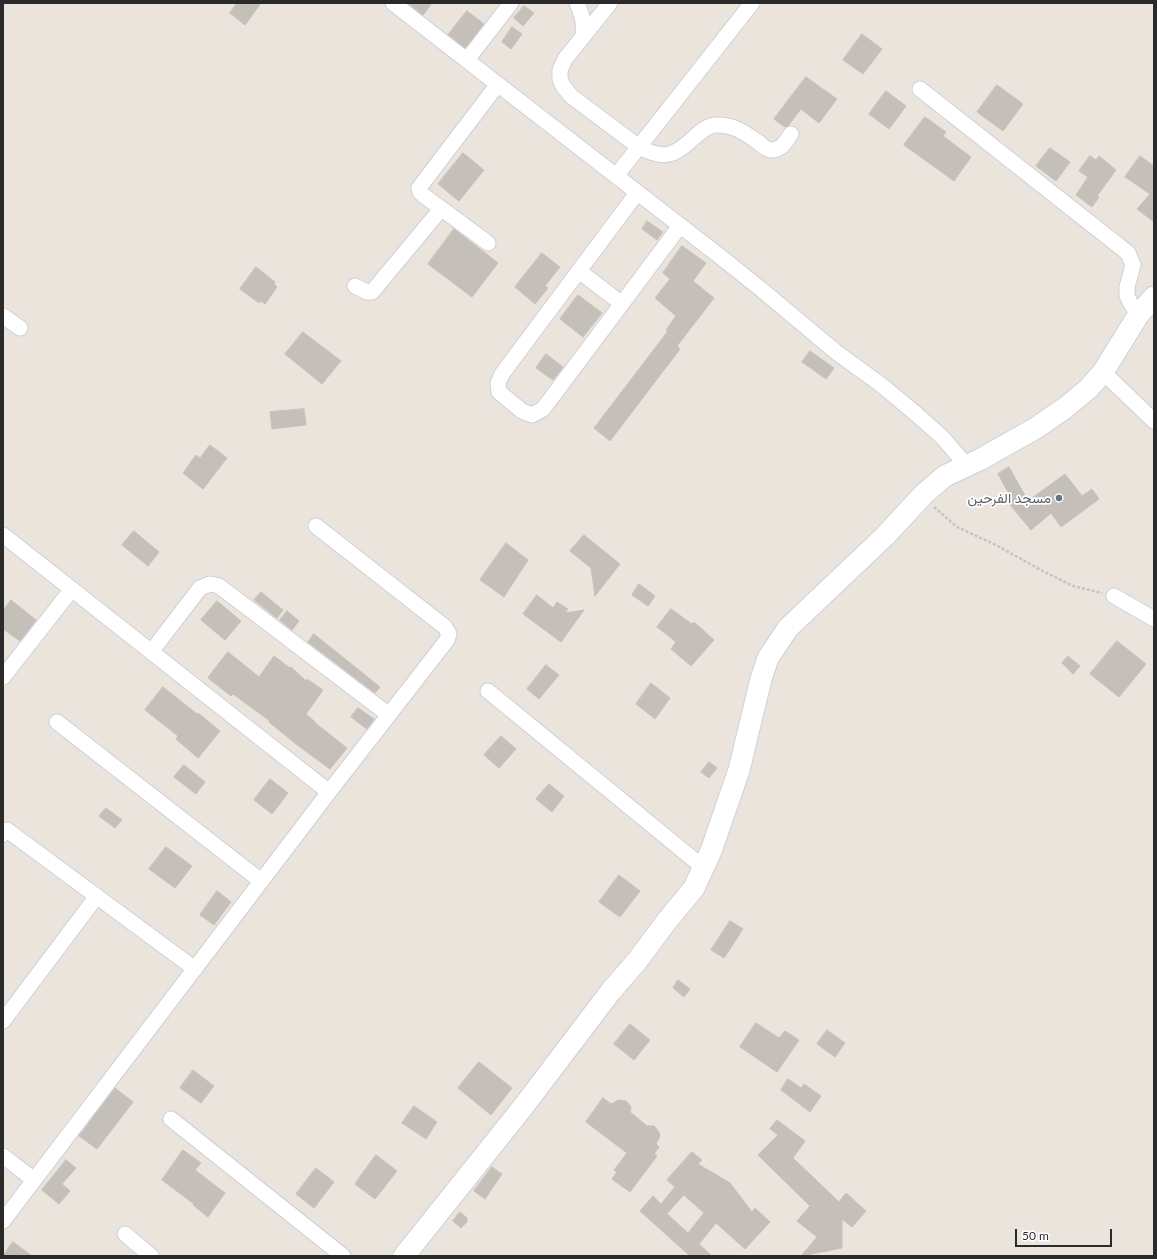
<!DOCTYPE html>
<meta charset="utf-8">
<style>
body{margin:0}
#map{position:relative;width:1157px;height:1259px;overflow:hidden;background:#ebe4dd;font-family:Lato,sans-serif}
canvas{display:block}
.frame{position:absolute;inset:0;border:4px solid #2a2a2a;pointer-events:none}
.scale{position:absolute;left:1015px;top:1229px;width:97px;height:18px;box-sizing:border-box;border:2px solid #2a2a2a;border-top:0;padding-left:5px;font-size:12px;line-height:14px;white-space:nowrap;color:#2a2a2a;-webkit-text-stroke:3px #fff;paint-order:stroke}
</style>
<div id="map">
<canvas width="1157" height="1259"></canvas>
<div class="frame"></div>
<div class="scale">50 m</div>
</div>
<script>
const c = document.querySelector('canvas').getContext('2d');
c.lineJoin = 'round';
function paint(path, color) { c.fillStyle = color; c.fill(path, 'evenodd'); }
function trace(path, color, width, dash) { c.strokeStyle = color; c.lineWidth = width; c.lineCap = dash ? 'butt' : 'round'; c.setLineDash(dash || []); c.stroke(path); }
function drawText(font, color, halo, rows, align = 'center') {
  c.font = font + ' Lato,Vazirmatn,sans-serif'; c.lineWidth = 3.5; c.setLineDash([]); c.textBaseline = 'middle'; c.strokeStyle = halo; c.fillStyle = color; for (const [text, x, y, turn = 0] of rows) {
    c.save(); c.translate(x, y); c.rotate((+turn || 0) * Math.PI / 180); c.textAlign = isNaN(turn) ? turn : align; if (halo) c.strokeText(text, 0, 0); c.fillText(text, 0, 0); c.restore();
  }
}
const building = new Path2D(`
 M237,3H261L245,25L230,13Z
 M408,3H432L423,15Z
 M524,6L534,13L523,26L514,18Z
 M467,11L484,24L465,48L448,35Z
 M512,27L522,34L511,49L502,42Z
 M862,34L882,49L863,74L843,60Z
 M806,77L837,99L819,123L801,109L788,126L785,127L774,119Z
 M997,85L1023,104L1003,131L977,112Z
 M886,91L906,106L889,129L869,114Z
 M925,117L946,132L943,136L971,157L954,181L904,145Z
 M1050,148L1070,162L1056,181L1036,166Z
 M463,153L484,170L459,201L438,184Z
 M1090,156L1096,160L1099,156L1116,170L1097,196L1099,197L1092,207L1076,195L1088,177L1079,171Z
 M1140,156L1154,166V222L1137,209L1150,194L1125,177Z
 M647,221L663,232L657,240L642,229Z
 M454,229L498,263L472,297L428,264Z
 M682,246L706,263L693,281L714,298L677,346L680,349L610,441L594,428L668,331L666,330L676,316L655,298L670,279L663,273Z
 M542,253L560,267L545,286L548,288L535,304L515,287Z
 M256,267L275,282L274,284L277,287L265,304L261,301L259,303L240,289Z
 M578,295L602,313L583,337L560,319Z
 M303,332L341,361L322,384L285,354Z
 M810,351L834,368L826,379L802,362Z
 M546,354L563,367L553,380L536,368Z
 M304,409L306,425L272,429L270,412Z
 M210,445L227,458L203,489L183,473L196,455L200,458Z
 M1009,467L1028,501L1065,474L1082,496L1092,489L1099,499L1061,527L1051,513L1031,530L1006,500L1010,496L998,474Z
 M134,531L159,552L148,566L122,545Z
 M584,535L620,564L595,596L591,568L570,551Z
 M506,543L528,560L504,597L480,580Z
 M639,584L655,596L648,606L632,595Z
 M261,592L283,610L277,618L254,600Z
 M537,595L553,608L557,602L568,609L565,613L584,610L561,642L523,614Z
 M11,600L36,620L20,641L3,629V611Z
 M217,601L241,621L225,640L201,620Z
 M671,609L692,624L694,622L714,640L691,666L671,649L676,642L657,627Z
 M287,611L299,621L292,630L280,620Z
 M314,634L380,687L375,693L308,642Z
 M1117,641L1146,664L1119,697L1090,674Z
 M228,652L259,677L274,656L290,668L291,667L306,681L307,679L323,690L306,714L315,722H314L347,748L330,769L296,744L269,722L270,721L233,694L231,696L208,678Z
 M1068,656L1080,666L1073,674L1062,663Z
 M546,665L559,675L539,699L527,689Z
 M651,683L670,698L655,719L636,704Z
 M163,687L197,714L198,713L220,731L198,758L176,739L178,736L145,710Z
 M358,708L374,719L367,729L351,717Z
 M501,736L516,749L499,768L484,755Z
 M709,762L717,768L709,778L701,772Z
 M184,765L205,782L196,794L174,777Z
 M270,779L288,793L272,814L254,800Z
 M549,784L564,796L552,812L536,799Z
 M106,808L122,820L115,828L99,816Z
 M166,847L192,866L175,888L149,869Z
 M619,875L640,891L620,917L599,902Z
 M217,891L231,902L214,925L200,915Z
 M730,921L743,929L724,958L711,950Z
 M678,980L690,989L684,997L673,988Z
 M756,1023L779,1038L785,1031L799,1040L777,1072L740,1047Z
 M630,1024L650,1040L634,1060L614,1044Z
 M827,1030L845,1043L835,1057L817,1044Z
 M479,1062L512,1088L491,1115L458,1088Z
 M193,1070L214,1086L201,1103L180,1088Z
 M788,1079L801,1088L804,1084L821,1096L810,1112L781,1090Z
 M115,1088L133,1102L97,1149L79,1136Z
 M603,1098L611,1104L619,1100L626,1101L631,1107L630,1112L647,1126H654L659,1132L660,1136L656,1144L659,1147L654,1154L657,1156L630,1192L612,1179L617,1172L614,1170L627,1153L586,1122Z
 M414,1106L437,1122L426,1139L402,1123Z
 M777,1120L805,1141L793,1158L839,1202L846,1193L866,1211L852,1227L842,1219V1248L801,1256L817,1237L797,1221L810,1206L758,1155L778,1135L770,1129Z
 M183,1150L201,1163L195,1170L225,1193L208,1217L193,1205L194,1204L162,1180Z
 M692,1152L702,1160L698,1164L730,1183L752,1212L755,1208L770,1222L745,1249L716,1223L699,1244L712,1256H690L640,1211L653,1196L661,1204L675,1187L667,1180ZM684,1195L704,1213L688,1233L667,1214Z
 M376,1155L397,1171L375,1199L355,1184Z
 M66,1160L76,1168L62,1184L70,1191L59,1204L42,1190Z
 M492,1167L502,1174L485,1199L474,1191Z
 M316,1168L334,1182L314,1208L296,1194Z
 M460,1212L467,1218V1222L461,1228L453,1221Z
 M13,1242L32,1256H3Z`);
const path = new Path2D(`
 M934,507L957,527L996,545L1041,570L1073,586L1102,593`);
const street = new Path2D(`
 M393,3L722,258L762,290L836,352L880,384L915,413L943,438L966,465
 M577,3C583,17 584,22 583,37
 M610,3L565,59L560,70V79L563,86L571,96L639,147C667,162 676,154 698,134C703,130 709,125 716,125C733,124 745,133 758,142C761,144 764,148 768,149C771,151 776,150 779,148C784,146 788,138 791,134
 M467,60L511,3
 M920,89L1128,253L1133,265L1127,287V296L1131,304L1139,314
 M616,176L752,3
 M637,193L502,374L498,383L499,392L522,411L532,415L543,409L680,226
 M488,243L423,195L420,192L419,188L498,84
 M579,271L622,304
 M355,286L367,292H372L441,209
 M3,316L20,328
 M1103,372L1154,421
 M3,535L329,792
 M1114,596L1154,619
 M151,652L200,588L210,584L219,586L389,715
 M3,677L72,589
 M488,691L704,868
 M57,722L261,881
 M3,834L7,830L195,969
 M3,1021L97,896
 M171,1119L343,1256
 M3,1156L34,1180
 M3,1221L329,792L447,640L449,634L445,627L436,620L316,526
 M125,1234L151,1256`);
const secondary = new Path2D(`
 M404,1256L523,1107L611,991L637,961L666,922L694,888L711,851L739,770L761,679L768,658L788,628L885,536L924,494L945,476L981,459L1036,428L1065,408L1088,389L1103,372L1139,314L1154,297`);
const markers = [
 [1059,498,4,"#6b7280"]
];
const worshipNames = [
 ["مسجد الفرحين",1051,498]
];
paint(building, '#c4bfb9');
trace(building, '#c6c0b7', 1);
trace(street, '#ccd0db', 17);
trace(secondary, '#ccd0db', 23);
trace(path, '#c3c3c3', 2.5, [3, 2]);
trace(street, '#fff', 15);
trace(secondary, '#fff', 21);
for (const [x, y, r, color] of markers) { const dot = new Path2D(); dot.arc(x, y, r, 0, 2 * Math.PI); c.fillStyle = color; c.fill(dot); trace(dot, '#fff', 1.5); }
drawText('14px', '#5b616d', '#fff', worshipNames, 'right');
</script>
